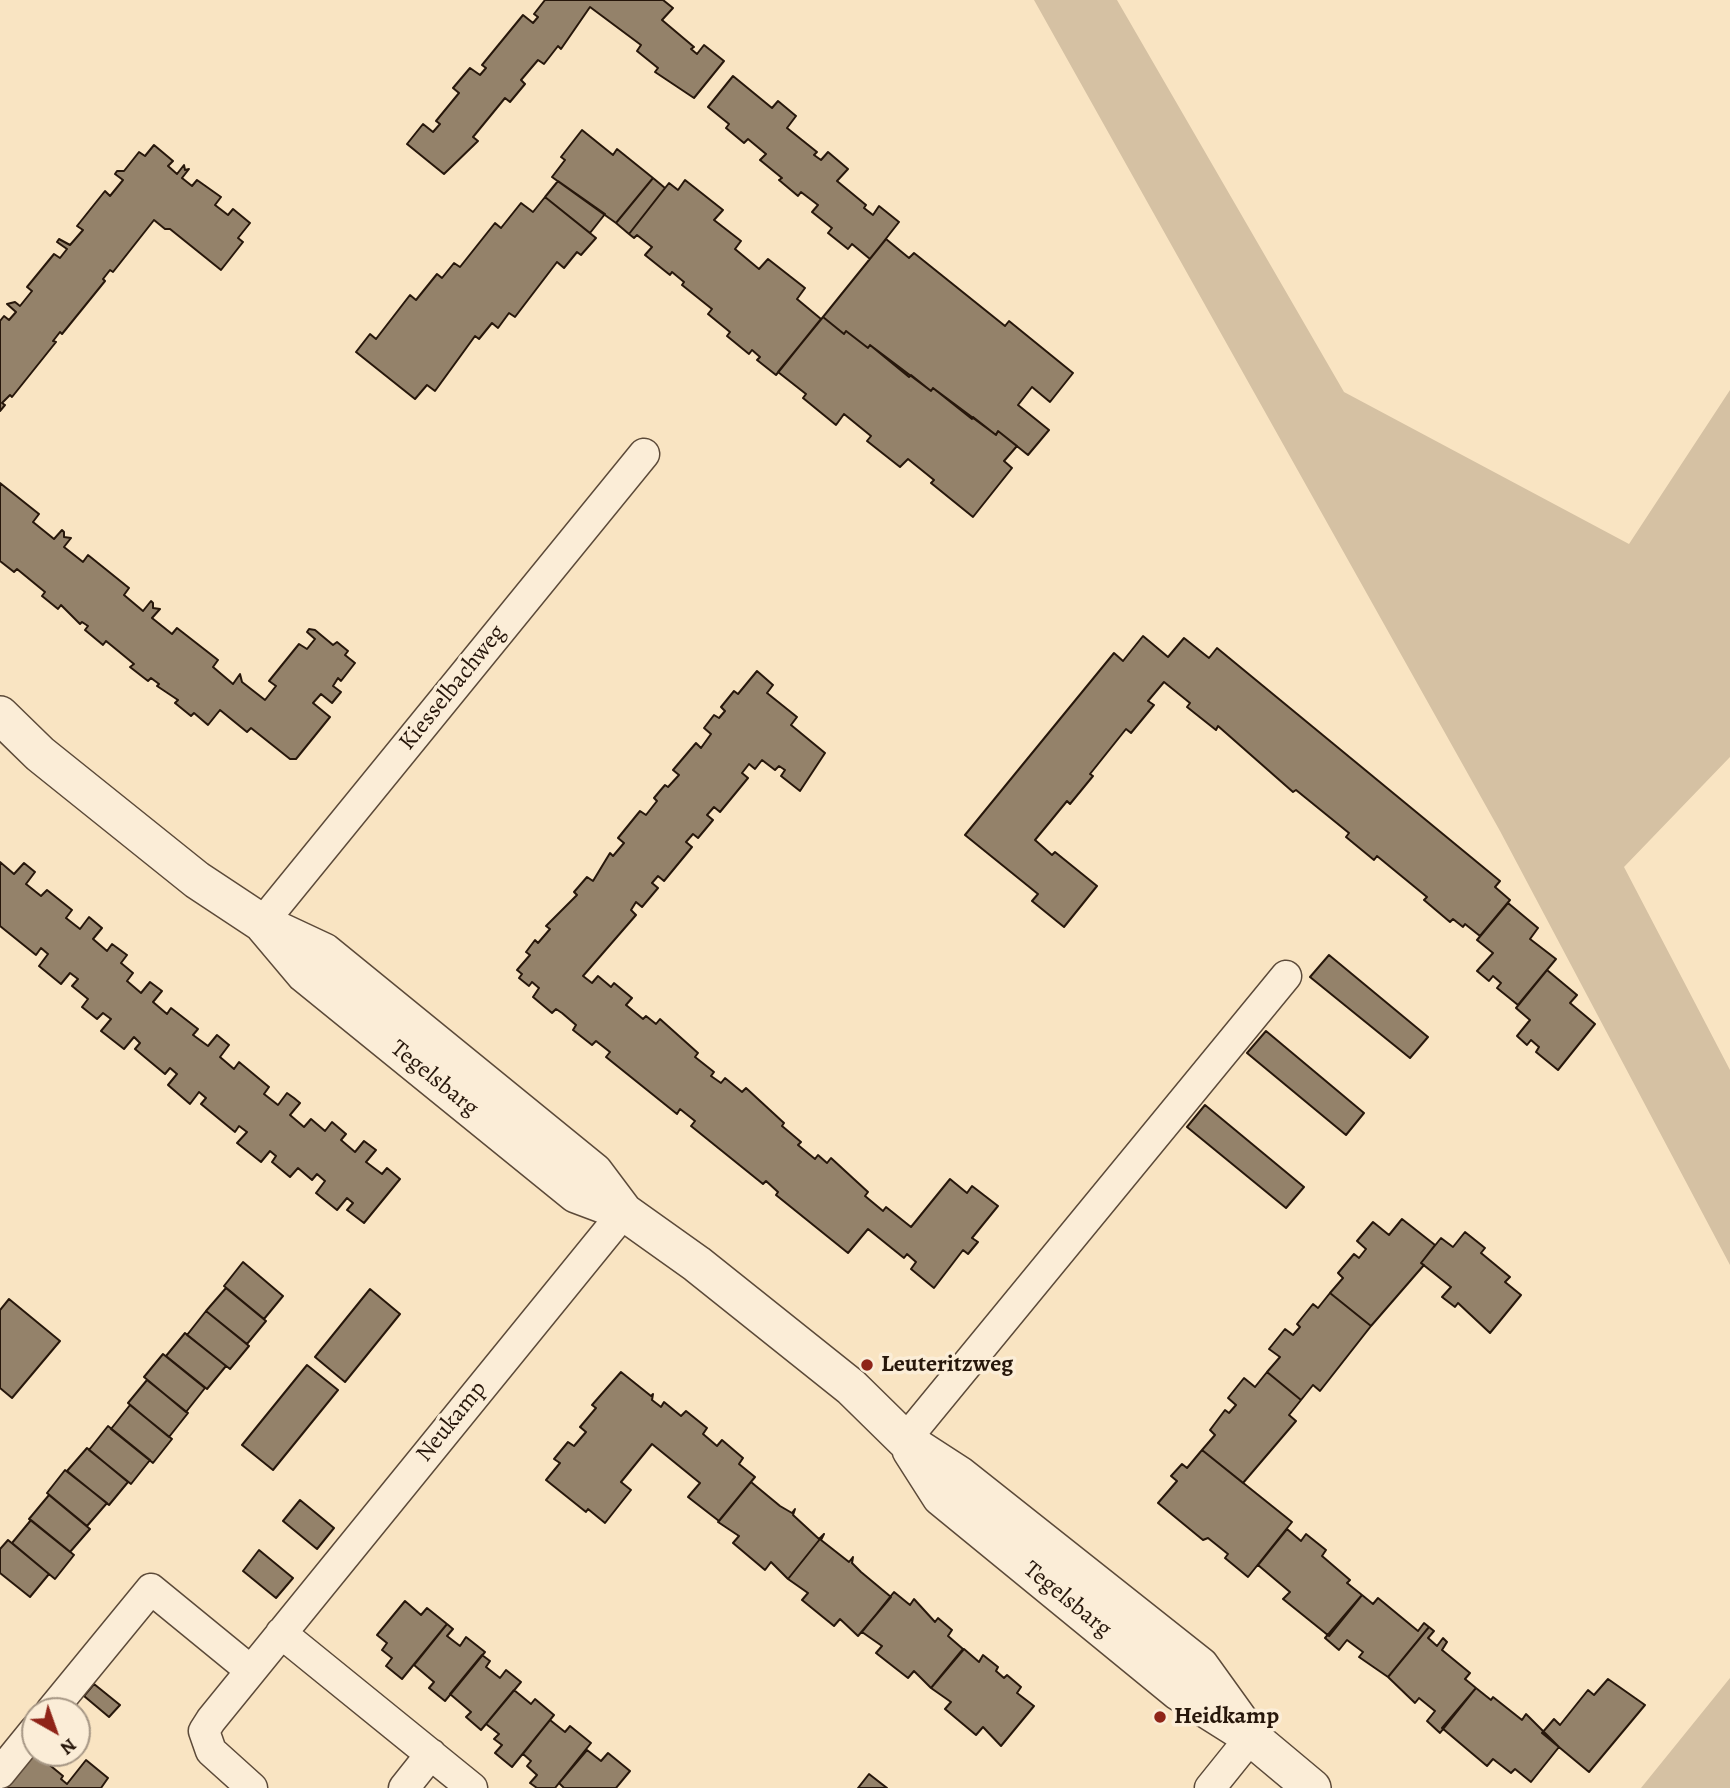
<!DOCTYPE html>
<style>
body{margin:0}
#map{position:relative;width:1730px;height:1788px;overflow:hidden;background:#f9e4c2;font-family:Alegreya,serif}
canvas{display:block}
.north{position:absolute;left:21px;top:1697px;width:70px;height:70px;box-sizing:border-box;background:#fbedd7;border:2px solid #a69785;border-radius:50%;rotate:140deg;font-size:19px;font-weight:700;line-height:28px;text-align:center;color:#27170b}
.north::after{content:'';display:block;margin:auto;width:24px;height:32px;background:#8f2418;clip-path:polygon(50% 0,100% 100%,50% 72%,0 100%)}
</style>
<div id="map">
<canvas width="1730" height="1788"></canvas>
<div class="north">N</div>
</div>
<script>
const c = document.querySelector('canvas').getContext('2d');
c.lineJoin = 'round';
function paint(path, color) { c.fillStyle = color; c.fill(path, 'evenodd'); }
function trace(path, color, width, dash) { c.strokeStyle = color; c.lineWidth = width; c.lineCap = dash ? 'butt' : 'round'; c.setLineDash(dash || []); c.stroke(path); }
function drawText(font, color, halo, rows, align = 'center') {
  c.font = font + ' Alegreya,serif'; c.lineWidth = 7; c.setLineDash([]); c.textBaseline = 'middle'; c.strokeStyle = halo; c.fillStyle = color; for (const [text, x, y, turn = 0] of rows) {
    c.save(); c.translate(x, y); c.rotate((+turn || 0) * Math.PI / 180); c.textAlign = isNaN(turn) ? turn : align; if (halo) c.strokeText(text, 0, 0); c.fillText(text, 0, 0); c.restore();
  }
}
const green = new Path2D(`
 M1034,0H1117L1344,392L1629,544L1730,390V757L1624,867L1730,1070V1265L1500,831Z
 M1730,1678V1788H1641Z`);
const building = new Path2D(`
 M545,0H663L673,8L662,20L694,47L691,49L697,54L704,45L724,61L694,98L655,72L658,68L637,51L641,45L590,7L561,49L558,46L544,64L538,60L521,80L525,84L510,102L505,98L473,137L478,141L444,174L407,144L423,124L433,132L440,124L436,121L459,93L453,88L470,68L480,75L486,68L482,65L523,15L533,23L538,17L534,14Z
 M733,76L772,108L778,101L796,116L787,128L817,152L814,155L821,160L828,152L848,169L837,181L866,205L864,208L873,215L879,206L899,222L870,259L852,244L848,249L828,233L832,228L812,212L818,205L801,192L798,196L779,180L782,178L760,160L766,154L748,139L744,143L726,128L729,124L708,107Z
 M582,130L613,155L617,149L653,178L616,223L552,177L565,160L561,157Z
 M154,145L173,161L168,166L177,174L184,165L185,170L189,169L182,178L192,186L197,180L221,197L215,205L228,215L233,209L250,223L238,238L243,242L221,270L170,229H165L154,220L113,272L110,270L103,279L105,281L62,334L60,332L53,341L56,342L12,397L10,395L2,403L5,405L0,411V321L4,316L9,320L16,312L7,304L15,302L20,306L32,291L27,287L54,254L60,258L67,249L57,242L59,239L70,245L83,230L77,226L105,191L110,196L123,180L115,174L117,171H124L139,152L145,156Z
 M653,178L665,188L629,234L616,223Z
 M685,180L723,210L714,220L741,241L735,249L759,269L768,259L805,288L797,299L821,319L776,375L757,360L760,357L752,350L749,354L727,336L730,332L708,314L712,309L682,285L684,282L672,272L670,275L645,255L652,247L637,235L634,238L629,234L669,183L678,190Z
 M558,181L605,214L590,233L545,197Z
 M545,197L596,238L581,255L577,252L564,268L557,262L515,317L509,313L498,328L492,323L479,339L475,336L435,391L427,385L415,399L356,352L370,334L376,339L410,295L416,300L437,274L442,278L454,263L460,267L495,223L501,228L521,203L533,212Z
 M886,239L909,258L914,253L1005,326L1009,321L1073,373L1050,402L1032,387L1018,405L1049,430L1028,455L998,431L996,435L933,388L931,391L870,345L868,348L846,331L844,334L823,317Z
 M823,317L844,334L846,331L868,348L870,345L909,377L911,375L931,391L933,388L972,419L973,417L996,435L998,431L1017,446L1004,461L1012,468L973,517L931,483L934,480L908,459L900,467L867,441L871,436L844,414L836,425L803,398L806,394L778,372Z
 M0,483L39,514L33,522L54,539L62,530L64,532V537L71,538L64,547L83,562L88,555L129,588L124,595L143,611L151,601L153,603V608L160,609L152,618L172,634L177,628L218,660L213,667L233,684L240,674L242,682L265,700L276,686L269,681L299,644L307,649L315,639L307,632L309,629L315,630L333,645L337,642L348,651L345,655L355,663L341,681L338,678L333,686L341,692L332,703L321,694L313,703L330,717L296,759H290L251,728L247,732L220,710L208,725L194,713L191,716L175,703L178,700L157,686L159,684L151,678L148,681L130,667L134,664L106,641L103,645L85,630L88,626L82,622L80,624L61,605L58,609L42,596L45,592L17,569L14,572L0,561Z
 M1143,636L1168,657L1184,638L1209,658L1217,648L1500,881L1495,887L1510,900L1480,936L1465,924L1463,927L1453,919L1450,922L1424,900L1427,897L1377,856L1374,860L1346,837L1349,833L1296,790L1293,792L1218,726L1216,730L1187,707L1190,703L1164,682L1148,701L1154,705L1131,733L1126,729L1090,774L1093,776L1070,804L1067,801L1035,840L1052,855L1055,852L1097,886L1064,927L1032,901L1038,894L965,835L1114,653L1123,661Z
 M757,671L773,685L767,693L797,717L791,725L825,753L800,791L781,776L785,770L779,766L775,770L762,760L755,769L749,764L742,773L748,778L720,812L714,807L707,815L713,820L698,838L693,834L686,842L692,847L664,881L658,876L652,883L658,888L642,907L636,902L631,910L636,915L583,976L592,983L598,976L611,987L614,983L632,998L626,1005L643,1019L646,1016L656,1024L660,1019L698,1053L695,1057L714,1072L711,1076L721,1083L725,1078L742,1092L746,1088L784,1123L782,1126L801,1142L798,1145L815,1159L818,1155L827,1163L831,1158L868,1192L865,1196L883,1211L886,1207L911,1227L950,1179L967,1193L972,1186L998,1206L972,1238L978,1242L968,1254L963,1250L934,1288L911,1269L916,1262L907,1254L904,1258L868,1229L848,1253L776,1195L778,1192L766,1181L763,1184L691,1126L695,1121L680,1109L677,1114L606,1057L610,1052L596,1041L592,1045L573,1030L576,1025L562,1013L556,1009L552,1013L533,997L539,988L532,982L529,986L519,978L522,974L517,970L530,955L526,952L535,940L538,943L550,929L546,926L577,895L574,892L587,877L593,881L610,853L613,856L624,843L618,838L640,811L646,815L657,801L654,798L659,792L665,785L668,787L679,775L673,770L696,743L701,748L711,734L704,728L714,715L719,718L725,711L721,707L734,691L738,694Z
 M0,862L14,874L24,863L35,872L26,884L41,896L47,890L72,910L66,918L80,929L89,917L102,928L93,939L107,951L112,944L127,955L121,963L133,973L127,981L141,993L150,982L162,991L153,1002L167,1014L171,1008L198,1029L193,1035L208,1046L217,1035L229,1045L220,1057L234,1069L239,1062L269,1087L264,1094L278,1105L287,1093L294,1098L300,1103L290,1115L304,1127L311,1119L325,1131L332,1122L346,1134L341,1140L355,1152L364,1141L376,1150L366,1162L382,1174L387,1168L400,1179L364,1223L347,1210L353,1203L347,1198L337,1210L316,1193L325,1181L317,1174L312,1180L298,1168L290,1177L272,1162L276,1156L270,1151L261,1162L237,1143L247,1132L239,1126L235,1132L201,1104L206,1098L199,1092L190,1104L168,1085L177,1074L170,1068L165,1074L135,1049L140,1043L134,1037L124,1049L101,1031L111,1019L103,1013L97,1019L82,1007L88,999L72,986L78,979L70,973L61,984L39,966L48,954L41,948L36,955L0,926Z
 M1508,903L1538,928L1530,939L1556,959L1518,1005L1497,988L1501,983L1493,976L1489,981L1477,971L1493,953L1477,940Z
 M1329,955L1428,1037L1410,1058L1310,977Z
 M1547,970L1577,995L1570,1003L1595,1024L1558,1070L1536,1052L1539,1047L1531,1040L1527,1045L1517,1036L1530,1020L1516,1008Z
 M1266,1031L1364,1113L1346,1135L1247,1053Z
 M1205,1105L1304,1187L1286,1208L1187,1127Z
 M1402,1219L1435,1245L1421,1263L1424,1265L1371,1326L1330,1293L1343,1278L1338,1273L1354,1254L1359,1258L1366,1249L1357,1241L1373,1222L1389,1235Z
 M1465,1232L1485,1248L1481,1253L1510,1277L1505,1282L1521,1295L1490,1333L1458,1303L1455,1307L1442,1297L1451,1287L1421,1263L1441,1238L1453,1247Z
 M243,1262L283,1296L264,1319L224,1286Z
 M226,1288L266,1321L247,1344L206,1311Z
 M370,1289L400,1314L345,1382L315,1357Z
 M1330,1293L1371,1326L1320,1391L1313,1385L1301,1400L1267,1372L1280,1357L1269,1349L1285,1329L1293,1335L1300,1327L1297,1324L1313,1304L1318,1308Z
 M9,1299L60,1341L12,1398L0,1388V1310Z
 M206,1311L249,1346L230,1369L187,1335Z
 M185,1333L226,1366L207,1389L166,1356Z
 M163,1354L205,1388L186,1412L144,1377Z
 M307,1365L338,1390L273,1470L242,1445Z
 M621,1372L651,1396L653,1394L652,1400L661,1407L664,1402L681,1416L686,1411L707,1428L703,1434L717,1446L722,1440L743,1458L739,1464L755,1477L719,1521L688,1497L700,1483L652,1444L621,1482L631,1490L605,1523L588,1509L586,1512L546,1480L560,1463L554,1459L568,1442L574,1446L586,1432L580,1427L596,1408L592,1405Z
 M1267,1372L1301,1400L1289,1415L1296,1421L1243,1483L1202,1450L1215,1435L1210,1430L1225,1410L1229,1413L1236,1405L1228,1398L1244,1378L1255,1387Z
 M147,1380L188,1413L169,1437L128,1403Z
 M130,1405L172,1439L153,1463L111,1429Z
 M108,1426L150,1460L131,1484L89,1450Z
 M87,1448L128,1482L109,1505L67,1471Z
 M1202,1450L1292,1522L1248,1577L1225,1558L1228,1554L1208,1538L1203,1540L1158,1503L1177,1481L1171,1476L1182,1464L1187,1468Z
 M65,1470L107,1503L87,1526L47,1493Z
 M751,1482L780,1506L792,1513L795,1509L793,1515L819,1539L824,1534L788,1579L771,1562L765,1570L733,1543L739,1536L718,1522Z
 M49,1495L90,1529L70,1552L29,1519Z
 M300,1500L334,1528L317,1549L283,1521Z
 M31,1520L74,1555L55,1579L12,1543Z
 M1287,1529L1301,1541L1306,1534L1326,1550L1322,1556L1350,1580L1347,1583L1362,1595L1329,1636L1283,1599L1290,1592L1258,1565Z
 M824,1534L821,1540L849,1562L853,1557L852,1563L861,1572L891,1597L858,1636L840,1619L834,1626L802,1600L808,1593L788,1579Z
 M8,1540L49,1574L30,1597L0,1573V1549Z
 M259,1550L293,1578L276,1598L243,1571Z
 M894,1592L910,1605L914,1599L935,1622L938,1618L952,1630L948,1636L963,1649L931,1688L914,1671L908,1678L876,1653L882,1646L862,1632Z
 M1362,1595L1373,1604L1378,1598L1418,1631L1424,1623L1429,1627L1388,1677L1359,1657L1363,1652L1347,1640L1339,1650L1325,1638Z
 M405,1601L421,1615L427,1608L447,1624L402,1679L386,1666L392,1658L382,1650L387,1643L377,1635Z
 M447,1624L453,1629L447,1636L460,1646L466,1637L485,1652L445,1701L429,1688L434,1682L414,1665Z
 M1429,1627L1434,1631L1428,1638L1437,1646L1443,1638L1447,1642L1442,1650L1470,1673L1465,1679L1476,1688L1440,1733L1427,1721L1435,1711L1419,1698L1415,1703L1388,1677Z
 M964,1649L979,1662L983,1655L998,1667L996,1671L1004,1678L1007,1675L1021,1687L1017,1693L1034,1706L1001,1746L983,1727L976,1735L945,1709L951,1702L931,1688Z
 M482,1655L490,1661L486,1667L500,1678L506,1670L521,1682L481,1730L466,1717L471,1712L450,1694Z
 M1608,1679L1645,1705L1589,1772L1542,1733L1554,1719L1560,1725L1588,1690L1594,1695Z
 M94,1684L120,1705L109,1717L84,1696Z
 M1476,1688L1491,1700L1493,1697L1522,1720L1526,1714L1559,1747L1531,1782L1515,1769L1511,1773L1493,1759L1487,1766L1442,1728Z
 M514,1690L531,1704L535,1699L554,1715L512,1767L495,1753L502,1745L494,1739L499,1734L486,1724Z
 M550,1720L565,1732L570,1726L591,1743L555,1788H537L530,1783L537,1775L527,1766L531,1761L523,1754Z
 M587,1750L601,1761L608,1753L630,1771L616,1788H564L559,1783Z
 M35,1753L63,1776L61,1779L67,1784L86,1760L108,1778L101,1788H6Z
 M869,1774L887,1788H858Z`);
const minor = new Path2D(`
 M262,923L644,454
 M905,1440L1286,976
 M281,1633L472,1788
 M51,1711L151,1589L250,1670
 M0,1773L35,1730
 M252,1788L211,1751L204,1731L211,1720L624,1212
 M404,1788L431,1754
 M1210,1788L1251,1737`);
const tertiary = new Path2D(`
 M0,715L40,754L197,880L262,923L324,952L594,1172L624,1212
 M262,923L305,974L576,1194L624,1212L697,1264L851,1387L905,1440L959,1475L1200,1666L1251,1737
 M911,1450L941,1497L1178,1691L1251,1737L1312,1788`);
const markers = [
 [867,1365,7,"#8f2418"],
 [1160,1717,7,"#8f2418"]
];
const streetNames = [
 ["Kiesselbachweg",453,688,-51],
 ["Tegelsbarg",434,1079,39],
 ["Neukamp",452,1422,-51],
 ["Tegelsbarg",1067,1600,39]
];
const poiNames = [
 ["Leuteritzweg",881,1365],
 ["Heidkamp",1174,1717]
];
paint(green, '#d5c1a3');
paint(building, '#94826a');
trace(building, '#27170b', 2);
trace(minor, '#5c4a39', 33);
trace(tertiary, '#5c4a39', 40);
trace(minor, '#fbedd7', 30);
trace(tertiary, '#fbedd7', 37);
for (const [x, y, r, color] of markers) { const dot = new Path2D(); dot.arc(x, y, r, 0, 2 * Math.PI); c.fillStyle = color; c.fill(dot); trace(dot, '#fbedd7', 2.5); }
drawText('24px', '#27170b', '#fbedd7', streetNames);
drawText('bold 24px', '#27170b', '#fbedd7', poiNames, 'left');
</script>
